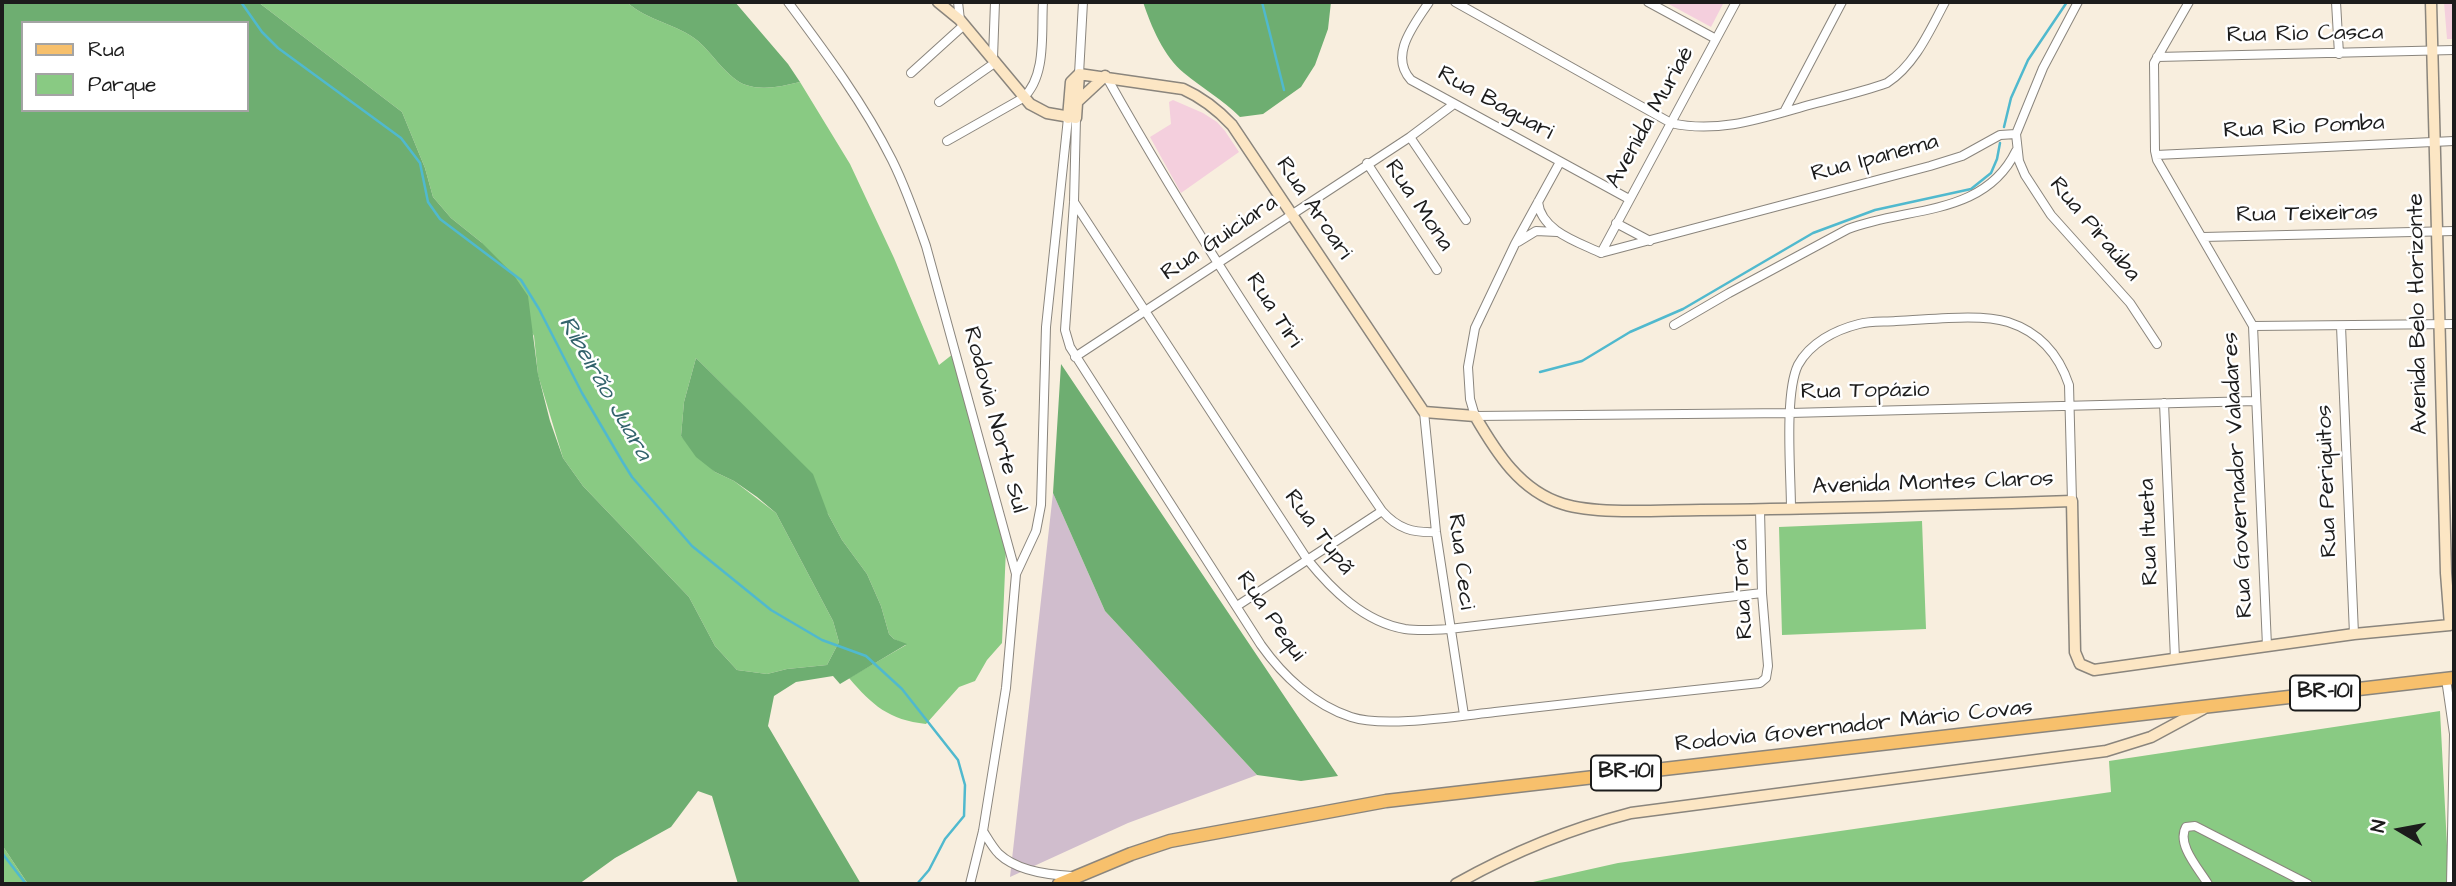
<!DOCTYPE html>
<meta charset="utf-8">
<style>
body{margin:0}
#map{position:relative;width:2456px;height:886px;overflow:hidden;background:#f8eede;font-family:"Architects Daughter",sans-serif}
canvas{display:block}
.frame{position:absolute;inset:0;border:4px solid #1c1c1c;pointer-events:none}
.legend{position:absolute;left:21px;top:21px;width:228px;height:91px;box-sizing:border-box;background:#fff;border:2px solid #a4a4a4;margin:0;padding:9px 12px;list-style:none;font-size:21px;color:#1c1c1c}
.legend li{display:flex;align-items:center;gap:14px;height:35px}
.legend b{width:35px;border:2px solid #a4a4a4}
.north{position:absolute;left:2365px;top:795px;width:70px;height:70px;-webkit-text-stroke:5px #fff;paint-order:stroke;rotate:280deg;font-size:19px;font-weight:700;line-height:28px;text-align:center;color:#1c1c1c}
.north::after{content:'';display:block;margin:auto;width:24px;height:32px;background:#1c1c1c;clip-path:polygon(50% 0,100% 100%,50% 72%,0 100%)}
</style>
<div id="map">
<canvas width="2456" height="886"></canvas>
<div class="frame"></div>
<ul class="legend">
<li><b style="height:9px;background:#f7c06c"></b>Rua</li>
<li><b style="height:19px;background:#89ca83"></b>Parque</li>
</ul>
<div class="north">N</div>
</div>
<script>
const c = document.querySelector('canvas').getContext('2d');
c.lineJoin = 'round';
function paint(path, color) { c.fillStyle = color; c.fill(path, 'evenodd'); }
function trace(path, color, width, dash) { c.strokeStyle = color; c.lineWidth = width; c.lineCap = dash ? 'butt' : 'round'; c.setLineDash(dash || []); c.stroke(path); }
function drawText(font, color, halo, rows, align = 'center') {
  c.font = font + ' "Architects Daughter",sans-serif'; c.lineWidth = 5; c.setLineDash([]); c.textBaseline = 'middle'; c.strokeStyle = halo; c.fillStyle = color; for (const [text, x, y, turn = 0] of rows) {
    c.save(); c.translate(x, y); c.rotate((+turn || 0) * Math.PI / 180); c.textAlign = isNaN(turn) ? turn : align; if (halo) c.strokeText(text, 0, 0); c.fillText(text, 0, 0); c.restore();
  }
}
const built = new Path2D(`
 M1665,2H1724L1711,27Z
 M2444,2H2454V39H2447Z
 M1173,100L1203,113L1217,122L1225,131L1239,152L1181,193L1150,137L1171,124L1169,102Z`);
const industrial = new Path2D(`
 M1053,493L1105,611L1257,775L1128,823L1010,877Z`);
const green = new Path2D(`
 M258,2H627C647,21 678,24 698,41C712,53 728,79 746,85C764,91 782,86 800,82L850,164L894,258L939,365L953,354L1006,548L1002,643L987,660L975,681L959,687L926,724C889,720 872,705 849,678L906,645L894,639L889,634L881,606L867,574L842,540L828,514L735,397L696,358L684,402L681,436L715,472L734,481L776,513L833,621L839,642L827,665L787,669L767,674L737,670L715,646L689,597L583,486L563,458L538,375L534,336L481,242L451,218L433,197L425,168L402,112Z
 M1922,521L1926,629L1782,635L1779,527Z
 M2440,711L2449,884H1524L1618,863L2111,792L2109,761Z
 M2,845L28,884H2Z`);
const forest = new Path2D(`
 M2,2H258L402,112L425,168L433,197L451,218L481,242L513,274L528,296L538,374L550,421L563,458L583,486L689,597L715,646L737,670L767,674L787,669L827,665L839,642L833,621L776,513L757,497L734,481L715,472L696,457L681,436L684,402L696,358L813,474L828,514L842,540L867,574L881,606L889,634L894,639L907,644L840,684L833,676L796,682L774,696L768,726L861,884H738L712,796L698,791L671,827L615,858L579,884H28L2,845ZM23,23H247V110H23Z
 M627,2H735L788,64L800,82C782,86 764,91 746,85C728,79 712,53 698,41C678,24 647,21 627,2Z
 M1143,2H1331L1328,29L1315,65L1301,87L1263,114L1240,117C1223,100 1202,88 1184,73C1164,57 1151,26 1143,2Z
 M1061,364L1338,776L1301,781L1257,775L1105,611L1053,493Z`);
const stream = new Path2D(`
 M241,2L262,32L278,48L401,138L420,163L428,202L440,219L521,280L539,309L582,393L622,461L632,477L692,546L771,610L822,640L866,656L902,689L958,760L965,785L964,816L945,839L929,870L917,884
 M1262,2L1284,90
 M2004,127L2011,98L2028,60L2067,2
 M1540,372L1582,361L1630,332L1683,309L1813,233L1875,210L1971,189L1991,173L1997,159L2000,143
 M2,853L26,884`);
const street = new Path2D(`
 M788,2C826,53 864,104 892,160C906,188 916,217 926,246L1016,574L1006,688L983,831L970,884
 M958,2L960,20
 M1429,2C1415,24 1388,55 1411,80L1629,199
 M1455,2L1671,123C1718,134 1763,118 1809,105C1835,98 1862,92 1887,83C1915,65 1930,30 1945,2
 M1648,2L1716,39
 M2189,2L2154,63L2155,151L2157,160L2253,326L2267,646
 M2336,2L2339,54
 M2157,57L2454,50
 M993,58L995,2
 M911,73L964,25
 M1079,74L1083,2
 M1106,76C1190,226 1285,369 1382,511C1398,529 1413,533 1436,532
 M939,102L996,62
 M1784,112L1842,2
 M1076,118L1074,202L1065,330L1070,347L1261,645C1283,676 1314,705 1351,717C1384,728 1458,716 1495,712C1583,702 1672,692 1760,683L1766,678L1768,666L1762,593L1760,510
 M2016,134L2019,161L2025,175L2051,215L2130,303L2157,344
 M1410,137L1466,220
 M947,141L1023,98C1047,76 1041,32 1043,2
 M2156,155L2454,141
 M1560,162L1515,244L1475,328L1468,367L1470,399L1475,416L1790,413L2256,401
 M1367,163L1437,270
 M1074,202L1307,559C1332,590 1364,622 1405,629C1419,631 1435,630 1449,629L1762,593
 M1538,202C1541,231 1578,242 1601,253
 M1616,223L1650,241
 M2203,237L2454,231
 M1518,242L1536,231L1557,232
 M1601,253L1930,166L1962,156L2000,135L2016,134L2043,68L2078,2
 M1601,253L1736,2
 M1674,325L1729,293L1848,229C1908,206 1984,217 2016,151
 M2253,326L2454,324
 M2341,326L2354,634
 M1075,357L1410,137L1454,104
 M2164,403L2175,659
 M1424,412L1436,532L1464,715
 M1791,509C1791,474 1784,394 1798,365C1810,343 1835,330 1859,324C1870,321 1884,322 1896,321C1927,320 1980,313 2008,322C2039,332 2059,355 2069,385L2072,501
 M1016,574L1036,531L1041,505L1046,327L1068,118
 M1237,606L1382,511
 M2446,679L2454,734L2451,884
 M983,831C988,839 993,848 999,854C1017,871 1049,875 1072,876
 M2208,884C2199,869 2176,844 2186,827L2195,826L2308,884`);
const secondary = new Path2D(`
 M938,2L960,20L1030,104L1047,113L1076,118L1079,74
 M1079,74L1183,89C1203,98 1217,109 1232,125L1424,412L1475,416C1496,452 1520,491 1563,504C1599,515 1661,510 1701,510C1824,509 1948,505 2072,501L2075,652L2080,664L2094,670L2354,634L2450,625L2446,573L2431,2
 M1077,102L1105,76
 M1068,118L1071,82L1079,74
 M1456,884C1511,853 1569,829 1631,813L2106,751L2151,737L2203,709`);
const primary = new Path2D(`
 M1059,884L1131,854L1170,841L1386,801L2454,678`);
const shields = [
 [2325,693,70],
 [1626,773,70]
];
const shieldNames = [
 ["BR-101",2325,693],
 ["BR-101",1626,773]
];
const streetNames = [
 ["Rua Rio Casca",2305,35,-1],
 ["Rua Baguari",1495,104,29],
 ["Avenida Muriaé",1651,118,-61],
 ["Rua Rio Pomba",2304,128,-3],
 ["Rua Ipanema",1875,159,-15],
 ["Rua Mona",1418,206,56],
 ["Rua Aroari",1313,209,56],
 ["Rua Teixeiras",2307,215,-1],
 ["Rua Piraúba",2094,230,50],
 ["Rua Guiciara",1220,239,-34],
 ["Rua Tiri",1273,311,57],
 ["Avenida Belo Horizonte",2419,314,-91],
 ["Rua Topázio",1865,392,-1],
 ["Rodovia Norte Sul",994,420,75],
 ["Rua Governador Valadares",2239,475,-93],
 ["Rua Periquitos",2328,481,-92],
 ["Avenida Montes Claros",1933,484,-2],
 ["Rua Itueta",2150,532,-92],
 ["Rua Tupã",1318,533,53],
 ["Rua Ceci",1460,562,83],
 ["Rua Torá",1744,589,-93],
 ["Rua Pequi",1270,617,55],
 ["Rodovia Governador Mário Covas",1854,727,-6]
];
const waterNames = [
 ["Ribeirão Juara",604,389,60]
];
paint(built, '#f4cfdd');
paint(industrial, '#d0bdcd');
paint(green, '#89ca83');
paint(forest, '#6eae71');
trace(stream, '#50b9ce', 2.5);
trace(street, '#8a857d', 10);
trace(secondary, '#8a857d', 13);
trace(primary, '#8a857d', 15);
trace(street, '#fff', 8);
trace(secondary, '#fce6c4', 10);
trace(primary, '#f7c06c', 12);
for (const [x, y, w] of shields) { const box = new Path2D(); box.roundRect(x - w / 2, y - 17.5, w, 35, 5); c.fillStyle = '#fff'; c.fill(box); trace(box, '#1c1c1c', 2); }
drawText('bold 21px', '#1c1c1c', null, shieldNames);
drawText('23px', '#1c1c1c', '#fff', streetNames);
drawText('italic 24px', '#33636c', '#fff', waterNames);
</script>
